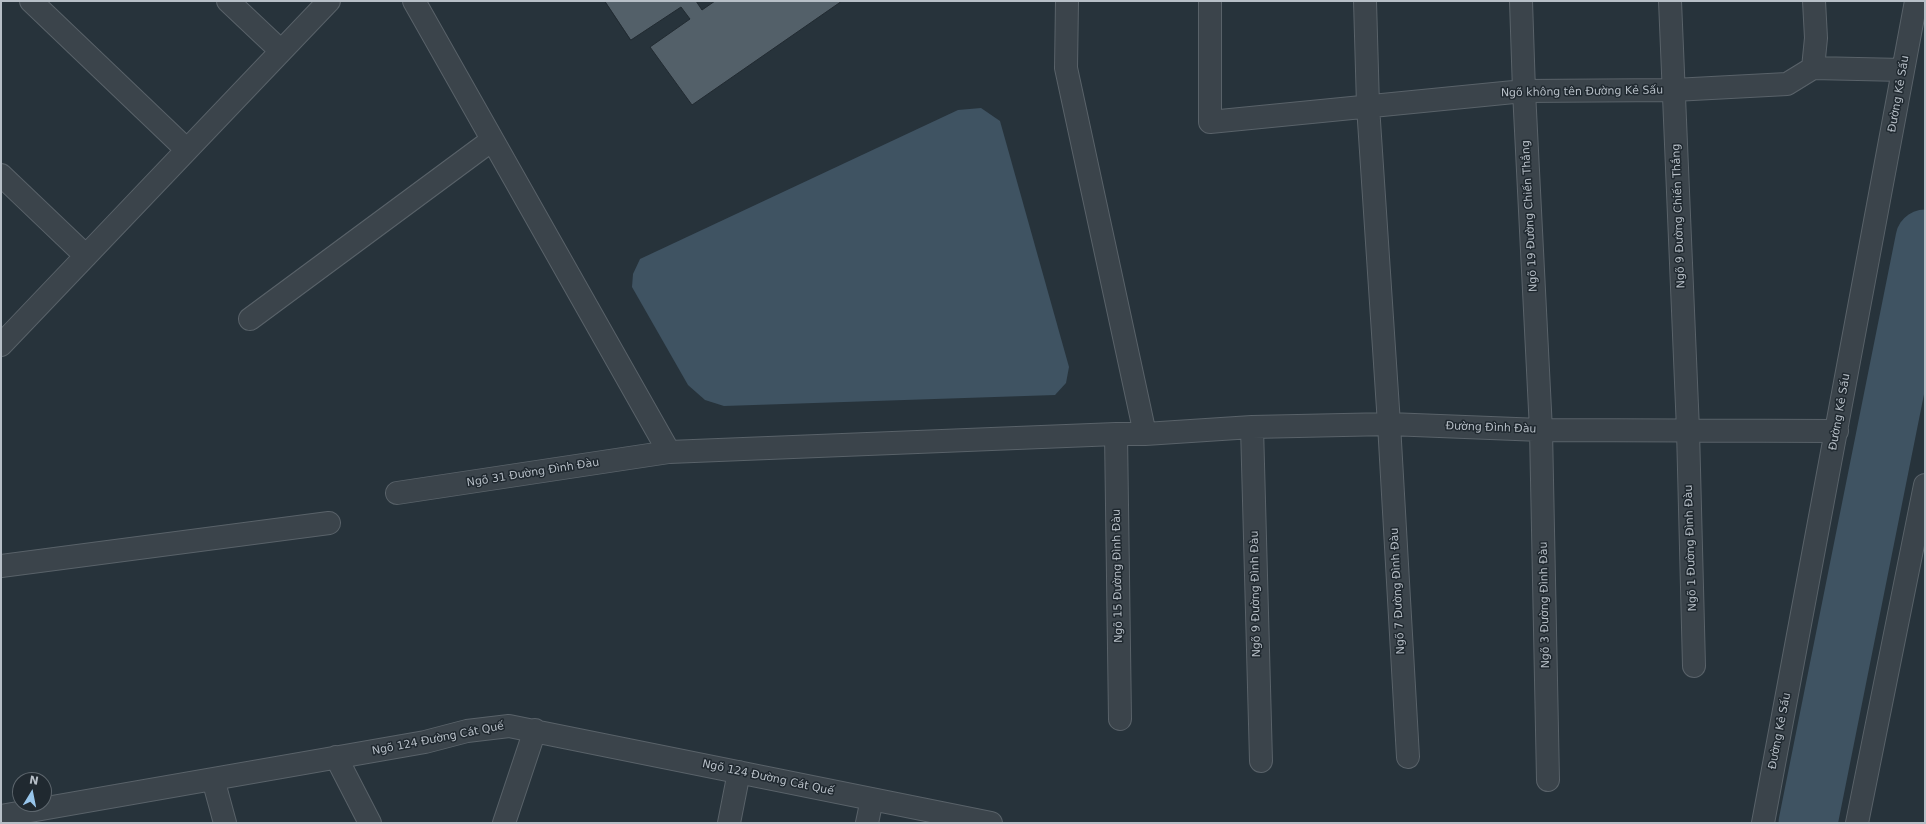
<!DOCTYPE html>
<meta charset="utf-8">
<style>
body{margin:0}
#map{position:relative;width:1926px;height:824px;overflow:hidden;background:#27333b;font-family:"DejaVu Sans",sans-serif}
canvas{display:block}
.frame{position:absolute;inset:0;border:2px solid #b7bfc7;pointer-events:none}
.north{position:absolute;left:12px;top:772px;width:40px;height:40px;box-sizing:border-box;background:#202930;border:1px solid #5c656c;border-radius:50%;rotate:10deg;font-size:11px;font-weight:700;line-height:16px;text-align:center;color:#b7bfc7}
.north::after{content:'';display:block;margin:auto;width:14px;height:18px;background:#97c5eb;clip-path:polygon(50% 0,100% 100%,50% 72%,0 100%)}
</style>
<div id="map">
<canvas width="1926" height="824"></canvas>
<div class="frame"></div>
<div class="north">N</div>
</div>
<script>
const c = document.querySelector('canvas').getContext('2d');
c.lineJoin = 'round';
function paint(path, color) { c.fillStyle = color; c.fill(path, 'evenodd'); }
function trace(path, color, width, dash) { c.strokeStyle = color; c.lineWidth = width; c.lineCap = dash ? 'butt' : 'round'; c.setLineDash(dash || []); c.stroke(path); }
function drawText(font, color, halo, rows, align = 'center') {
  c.font = font + ' "DejaVu Sans",sans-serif'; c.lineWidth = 3; c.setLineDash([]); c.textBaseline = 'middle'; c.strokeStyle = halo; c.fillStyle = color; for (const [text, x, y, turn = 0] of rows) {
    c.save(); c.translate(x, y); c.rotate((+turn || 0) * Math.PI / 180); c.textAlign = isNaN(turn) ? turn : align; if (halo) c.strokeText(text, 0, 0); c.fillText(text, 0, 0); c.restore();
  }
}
const water = new Path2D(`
 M981,108L1000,121L1069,367L1066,383L1055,395L724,406L705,400L688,385L632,287L633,274L640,259L958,110Z`);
const river = new Path2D(`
 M1808,823L1925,239`);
const building = new Path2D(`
 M605,1H696L702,10L715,1H842L692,105L650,47L690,19L681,7L631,40Z`);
const minor = new Path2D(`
 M31,1L187,150
 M228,1L281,51
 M414,1L669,452
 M1067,1L1066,68L1145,434
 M1210,1V122L1524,91L1674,90L1787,84L1813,68L1903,70
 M1365,1L1368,106L1389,424L1408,757
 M1521,1L1524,91L1541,430L1548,780
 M1670,1L1688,430L1694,666
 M1813,68L1816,38L1814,1
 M1,175L86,256
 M250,319L492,140
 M1,345L329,1
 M1252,427L1261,761
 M1116,434L1120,719
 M397,493L669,452L1116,434H1145L1252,427L1389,424L1541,430L1837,431
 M1,566L329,523
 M336,757L370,823
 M213,779L225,823
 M1,816L425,742L467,731L509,726L991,823
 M504,823L535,730
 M729,823L739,772
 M867,823L872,799
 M1763,823L1916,1
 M1857,823L1925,485`);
const streetNames = [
 ["Ngõ không tên Đường Kẻ Sấu",1582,92,-1],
 ["Đường Kẻ Sấu",1899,94,-80],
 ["Ngõ 19 Đường Chiến Thắng",1530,216,-93],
 ["Ngõ 9 Đường Chiến Thắng",1679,216,-92],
 ["Đường Kẻ Sấu",1840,412,-80],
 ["Đường Đình Đàu",1491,428,2],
 ["Ngõ 31 Đường Đình Đàu",533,473,-9],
 ["Ngõ 1 Đường Đình Đàu",1691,548,-92],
 ["Ngõ 15 Đường Đình Đàu",1118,576,-91],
 ["Ngõ 7 Đường Đình Đàu",1398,591,-93],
 ["Ngõ 9 Đường Đình Đàu",1256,594,-91],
 ["Ngõ 3 Đường Đình Đàu",1545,605,-91],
 ["Đường Kẻ Sấu",1780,731,-79],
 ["Ngõ 124 Đường Cát Quế",438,739,-11],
 ["Ngõ 124 Đường Cát Quế",768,778,12]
];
paint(water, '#3f5362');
trace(river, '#3f5362', 59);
paint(building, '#536069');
trace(building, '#222b32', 1);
trace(minor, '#596269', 24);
trace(minor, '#3b444b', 22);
drawText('11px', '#b7bfc7', '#202930', streetNames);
</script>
